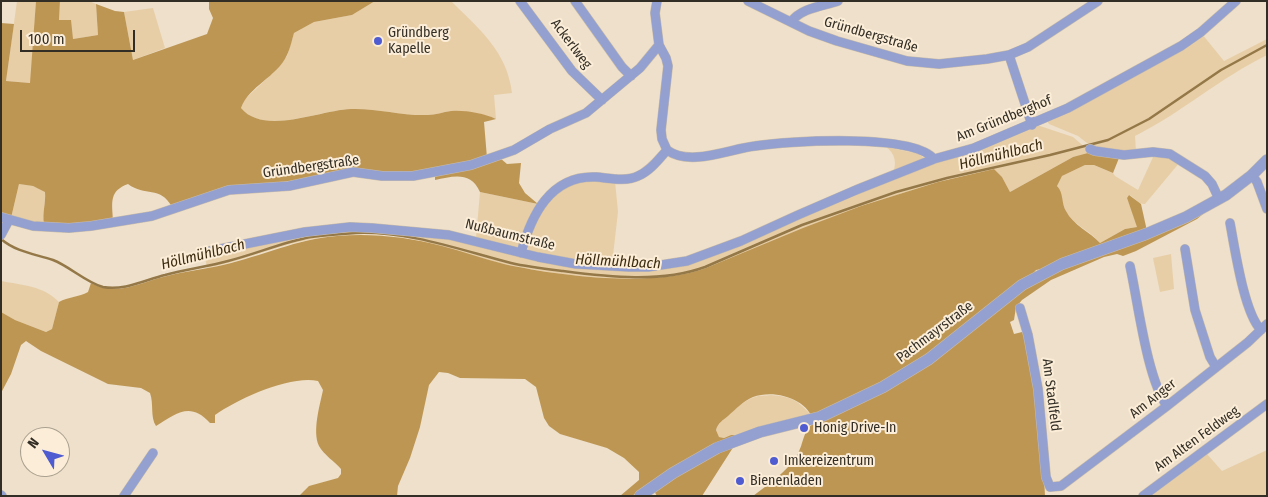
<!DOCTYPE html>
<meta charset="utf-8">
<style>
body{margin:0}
#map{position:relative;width:1268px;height:497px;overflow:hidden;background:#eee0ca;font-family:"Fira Sans Condensed",sans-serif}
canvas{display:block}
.frame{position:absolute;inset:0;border:2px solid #332e25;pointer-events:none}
.north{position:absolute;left:20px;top:427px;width:50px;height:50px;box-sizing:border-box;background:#fbedd7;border:1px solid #aba190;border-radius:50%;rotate:307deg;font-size:14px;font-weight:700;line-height:20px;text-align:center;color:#332e25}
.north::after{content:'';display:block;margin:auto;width:18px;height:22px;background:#4f5bd1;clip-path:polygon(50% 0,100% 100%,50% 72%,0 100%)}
.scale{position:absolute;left:20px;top:30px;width:115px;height:22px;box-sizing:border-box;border:2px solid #332e25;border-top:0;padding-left:6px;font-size:15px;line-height:18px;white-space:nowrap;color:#332e25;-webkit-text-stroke:4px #fbedd7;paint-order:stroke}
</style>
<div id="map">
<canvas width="1268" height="497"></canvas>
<div class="frame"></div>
<div class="north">N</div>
<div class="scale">100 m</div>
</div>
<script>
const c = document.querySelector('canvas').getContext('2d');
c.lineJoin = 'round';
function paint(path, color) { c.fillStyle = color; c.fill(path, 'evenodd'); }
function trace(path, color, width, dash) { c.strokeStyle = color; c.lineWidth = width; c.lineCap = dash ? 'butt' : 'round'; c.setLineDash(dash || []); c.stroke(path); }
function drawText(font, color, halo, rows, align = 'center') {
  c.font = font + ' "Fira Sans Condensed",sans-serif'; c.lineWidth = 4; c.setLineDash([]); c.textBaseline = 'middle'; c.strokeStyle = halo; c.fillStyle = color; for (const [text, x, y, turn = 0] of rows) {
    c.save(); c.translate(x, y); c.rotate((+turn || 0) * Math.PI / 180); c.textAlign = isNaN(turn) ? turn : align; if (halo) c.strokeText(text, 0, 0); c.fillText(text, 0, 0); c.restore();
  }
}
const green = new Path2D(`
 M17,1H36L31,83L6,81Z
 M60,1H89L96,4L98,35L73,39L59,20Z
 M375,1H451C479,29 507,51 512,93L494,95L496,119C485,114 462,110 451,111C443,112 435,115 428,115C402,116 377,108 351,109C319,110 264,136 241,108L243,101L276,70L287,56L294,33L314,22L352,15Z
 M153,8L165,48L133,60L124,12Z
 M1202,34L1224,61L1267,39V55C1220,78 1181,113 1135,136L1136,151L1128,153L1092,147L1078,136L1049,124L1047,121Z
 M1037,125L1073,137L1087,149L1096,154L1073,157L1010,192L1002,177L994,169L938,182L861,206L693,273C631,284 565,277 504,264C467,256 431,240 393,236C356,231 317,236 280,247C256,254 233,263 207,268L205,257L208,254L290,237L343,230L432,235L516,255L668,268L890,180Z
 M886,147L919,154L924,158L893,173C897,163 895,153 886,147Z
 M1160,154L1180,162L1145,204C1137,204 1135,197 1129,195L1127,198L1137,225V227L1125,229L1100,243C1091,231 1073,225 1066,211C1061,203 1062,194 1057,186L1062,176L1085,165H1094L1113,173L1115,176L1138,190L1154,155Z
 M584,180L615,181L618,212L612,264L594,263L530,252L526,245L540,210L565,186Z
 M19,184L33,186L45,191C46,203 42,213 44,224L11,218Z
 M480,192L538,204L519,245L515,249L476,238Z
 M1171,254L1174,289L1160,292L1153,258Z
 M1,281C22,285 44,286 59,302L52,329L46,332L15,320L1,312Z
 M771,395C793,397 797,400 812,416L741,435H731L724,438L719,437L716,430C719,420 744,400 755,397C759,395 766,396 771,395Z
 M1267,450V496H1151L1207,454L1222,471Z`);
const forest = new Path2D(`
 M36,1H60L59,20H71L73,39L98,35L96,4L115,11L124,12L133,60L207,34L213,18L209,9V1H375L352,15L314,22L294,33C292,40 290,49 287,55C277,77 249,86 241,108C264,136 320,110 351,109C377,108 402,116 428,115C435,115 443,112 451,111C465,110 483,113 496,119L484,122L487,158L414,173L336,174L258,186L172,207C160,185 145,197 128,184C109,191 112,202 113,220L76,225L44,224C42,213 46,203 45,192L33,186L19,184L11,218L1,215V23L14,24L6,81L30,83Z
 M1088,153L1119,158L1113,173L1094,165H1085L1062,176L1057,186C1064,193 1061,203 1066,211C1073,225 1090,232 1100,243L1125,229L1137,227L1127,198L1129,195L1141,204L1147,231L1048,268L1036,270L1013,298L1042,277L1209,209L1197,219L1136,251L1123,256L1117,254L1104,257L1051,280L1022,300L1016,307L1014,320L1010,322L1014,334L1022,332L1024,333L1032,365L1044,477L1045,496H753C769,484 785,473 796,457C804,445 802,431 814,423C809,399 775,389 753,397C743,401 736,409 728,416C723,420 718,423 716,430L719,437L724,438L731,435H741L670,470L632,496H620L639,480V472L624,458L607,448L560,434L549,426L544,418L536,387L525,379L460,378L448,373L439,372L429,385L420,427L410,458L398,486L397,496H299L309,486L338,478L341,474V469C334,461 324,455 319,446C312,431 320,405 323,390L318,381C290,375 238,399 215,415V423H210C190,401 176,414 156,426C150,417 154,404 150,393L141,388L108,384L41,351L26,341L21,345L11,374L1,393V312L15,320L46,332L52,329L59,302C68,297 79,297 88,292L91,283C119,297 140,282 167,276C186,271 205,269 223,265C262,256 297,239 337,236C373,233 407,237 442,246C462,251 483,259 504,264C559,276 652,288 706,268L803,228L861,206L938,182L994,169L1002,177L1010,192L1073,157Z
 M500,158L507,164L521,163L519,183L525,193L538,204L480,192C471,171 453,176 435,180V175Z
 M734,446L702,496H657L654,491L693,465Z`);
const stream = new Path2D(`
 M1,239C16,252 35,254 53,260C69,266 87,283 103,287C124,291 145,280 165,275C186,269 207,267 228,261C256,254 283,242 311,237C326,235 341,234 356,233C410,231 460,250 511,263C528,267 546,269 563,271C609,277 661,283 705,267L802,225L896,192L947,178L1050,155L1108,140L1149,119L1221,70L1267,45`);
const minor = new Path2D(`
 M520,1L572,71L602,100
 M575,1L622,67L631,76
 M748,1L809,31L837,41L907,61L939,64L987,59L1009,55L1028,47L1098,1
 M791,22C801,8 823,6 838,1
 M1009,55L1032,125
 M1090,149L1095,151L1124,155L1153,152L1170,154L1205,176L1212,184L1219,199
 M667,150C690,167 729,149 755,146C788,141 913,133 934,159
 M1252,175L1257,182L1267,209
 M1,217L33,226L69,228L91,226L152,216L229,190L289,186L353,172L382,176H413L471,165L514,150L550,129L586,113L640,68L659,45L655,13L657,1
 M1230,223C1235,249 1244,313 1261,330
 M1,235L9,220
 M1185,249L1195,310L1210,357L1216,367
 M210,251L305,232L350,227L372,228L449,235L538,257L576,264L629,267H648L687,261L741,241L798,215L856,190L934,159L974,148L1068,108L1181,46L1201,32L1236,1
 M521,253C531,216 550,175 596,177C609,178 626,182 638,176C650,171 659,159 667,150L662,139L661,130L668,66L666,58L659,45
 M1130,266C1138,302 1147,379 1167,406
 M1020,308L1028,335L1038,389L1046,477L1050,487L1061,486L1167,406L1247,343L1267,324
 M1,495L2,496
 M124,496L153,453
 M1143,496L1267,404`);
const tertiary = new Path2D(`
 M640,496L673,473L717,448L760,432L820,417L883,387L929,359L1022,285L1062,264L1146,234L1186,217L1226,195L1252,175L1267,160`);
const markers = [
 [378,41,5,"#4f5bd1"],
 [804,428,5,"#4f5bd1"],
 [774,461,5,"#4f5bd1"],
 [740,481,5,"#4f5bd1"]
];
const poiNames = [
 ["Gründberg",388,33],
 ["Kapelle",388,49],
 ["Honig Drive-In",814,428],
 ["Imkereizentrum",784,461],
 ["Bienenladen",750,481]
];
const streetNames = [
 ["Gründbergstraße",871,35,16],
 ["Ackerlweg",571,44,53],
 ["Am Gründberghof",1004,119,-22],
 ["Gründbergstraße",311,167,-8],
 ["Nußbaumstraße",510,235,14],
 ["Pachmayrstraße",935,332,-37],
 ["Am Stadlfeld",1051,395,83],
 ["Am Anger",1153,399,-38],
 ["Am Alten Feldweg",1197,439,-36]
];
const waterNames = [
 ["Höllmühlbach",1001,155,-14],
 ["Höllmühlbach",203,255,-14],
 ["Höllmühlbach",618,262,3]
];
paint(green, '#e7cea7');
paint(forest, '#bd9654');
trace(stream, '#947847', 2.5);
trace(minor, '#c9bca9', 10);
trace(tertiary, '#c9bca9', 12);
trace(minor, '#94a0cf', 9);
trace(tertiary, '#94a0cf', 11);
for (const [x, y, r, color] of markers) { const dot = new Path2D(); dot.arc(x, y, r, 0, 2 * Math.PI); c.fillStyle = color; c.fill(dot); trace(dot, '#fbedd7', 2); }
drawText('14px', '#332e25', '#fbedd7', poiNames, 'left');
drawText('14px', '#332e25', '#fbedd7', streetNames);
drawText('italic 15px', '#3c2b0e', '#fbedd7', waterNames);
</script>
